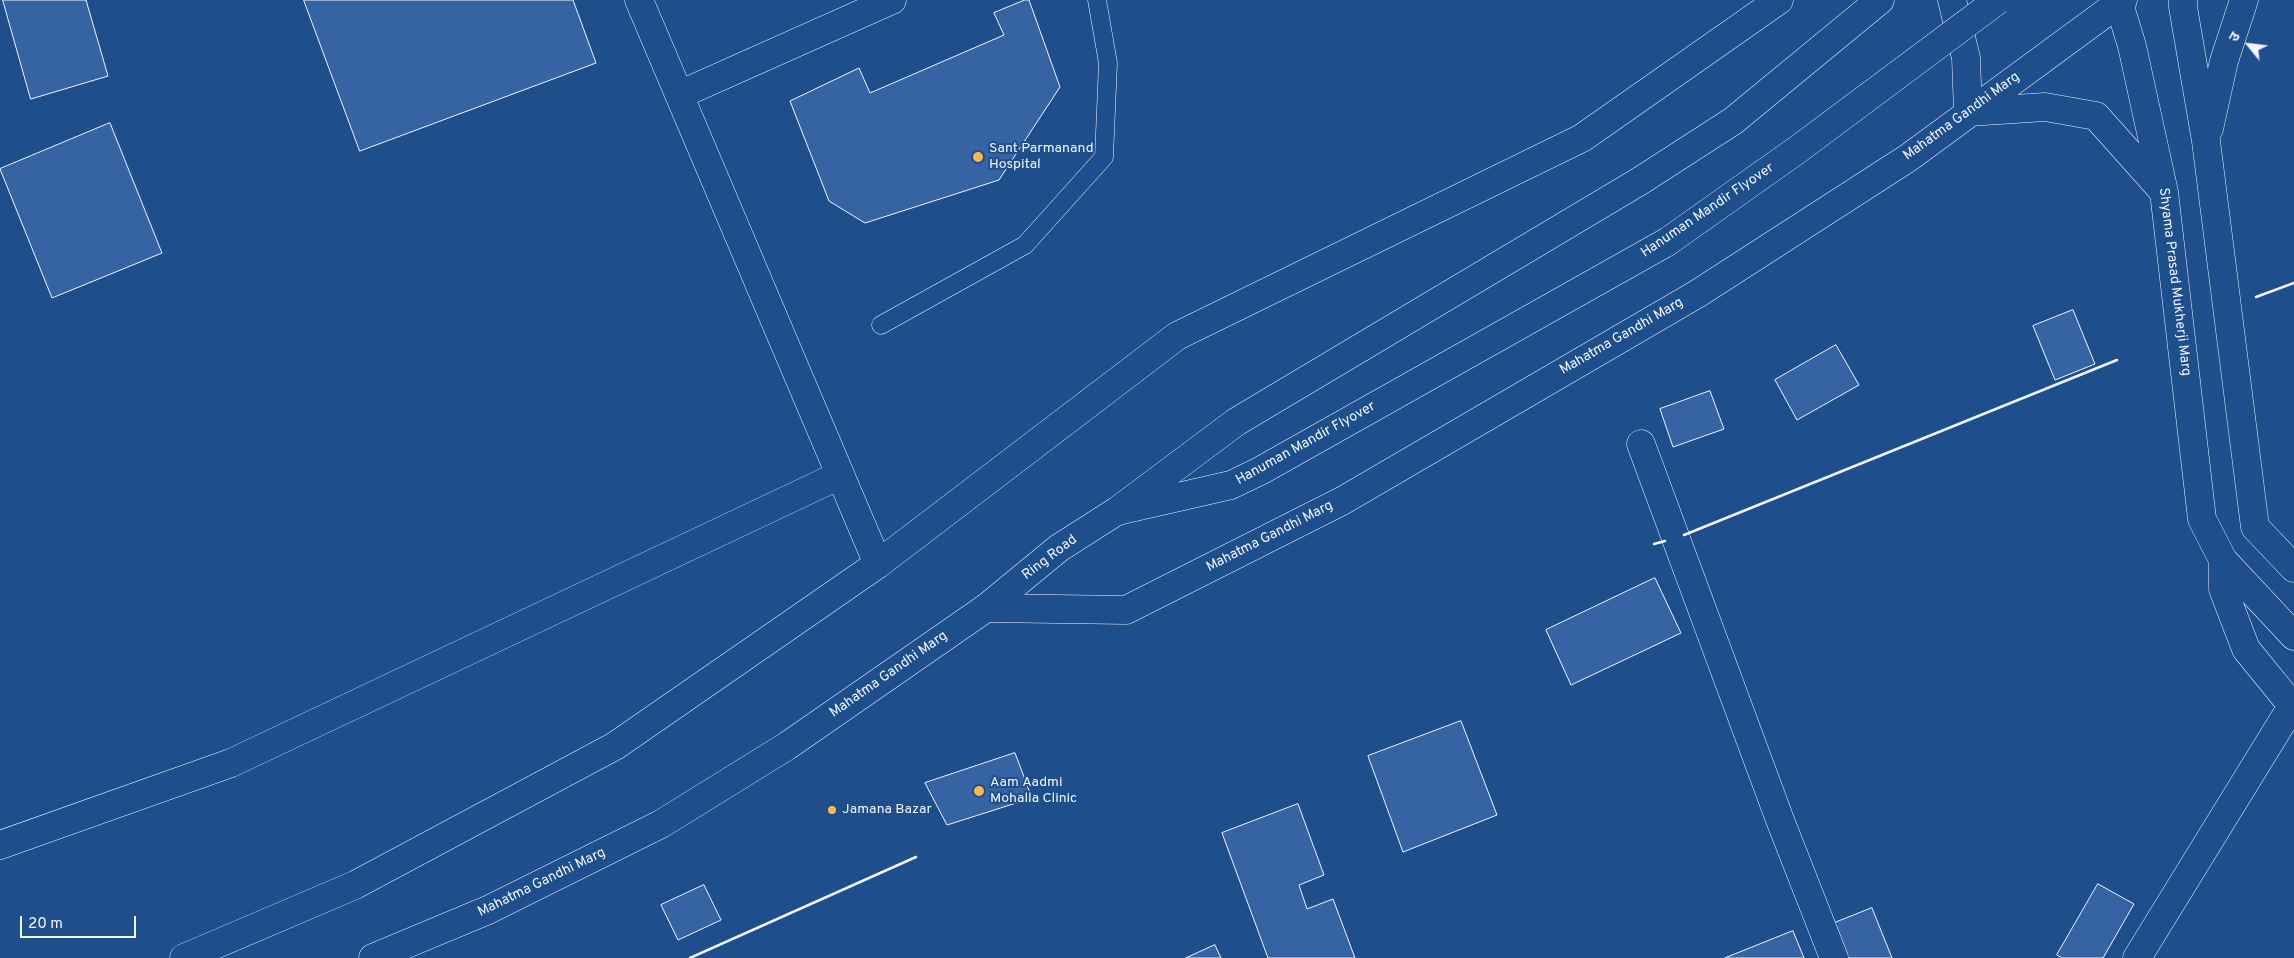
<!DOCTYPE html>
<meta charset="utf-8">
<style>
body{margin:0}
#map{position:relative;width:2294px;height:958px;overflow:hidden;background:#1f4e8c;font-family:Overpass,"Noto Sans Devanagari",sans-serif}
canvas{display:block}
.north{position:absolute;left:2224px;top:20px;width:50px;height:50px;-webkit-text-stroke:4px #1f4e8c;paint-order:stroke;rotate:299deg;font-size:14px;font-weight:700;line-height:20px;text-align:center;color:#f2f6ff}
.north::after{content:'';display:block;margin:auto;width:18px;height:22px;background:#f2f6ff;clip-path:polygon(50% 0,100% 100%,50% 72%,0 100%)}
.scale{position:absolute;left:20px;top:916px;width:116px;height:22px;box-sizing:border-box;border:2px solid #f2f6ff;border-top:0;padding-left:6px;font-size:15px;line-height:18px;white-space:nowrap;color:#f2f6ff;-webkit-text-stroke:4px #1f4e8c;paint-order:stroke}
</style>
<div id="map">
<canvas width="2294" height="958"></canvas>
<div class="north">उ</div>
<div class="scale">20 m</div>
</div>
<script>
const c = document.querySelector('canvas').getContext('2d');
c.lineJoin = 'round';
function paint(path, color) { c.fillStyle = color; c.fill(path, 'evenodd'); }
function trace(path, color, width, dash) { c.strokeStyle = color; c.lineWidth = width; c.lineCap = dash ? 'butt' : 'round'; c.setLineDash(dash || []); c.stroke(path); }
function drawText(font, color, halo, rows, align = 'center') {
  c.font = font + ' Overpass,sans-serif'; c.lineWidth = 4; c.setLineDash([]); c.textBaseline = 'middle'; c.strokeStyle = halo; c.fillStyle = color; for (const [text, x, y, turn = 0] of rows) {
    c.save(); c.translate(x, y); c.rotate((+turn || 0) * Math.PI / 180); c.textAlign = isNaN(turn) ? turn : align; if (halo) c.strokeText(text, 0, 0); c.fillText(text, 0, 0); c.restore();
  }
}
const building = new Path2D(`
 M3,0H86L108,76L31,99Z
 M304,0H573L596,63L360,151Z
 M1025,0H1029L1060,87L999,180L865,223L829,201L790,101L859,68L870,93L1004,35L994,13Z
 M110,123L162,253L52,298L0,169Z
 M2073,310L2095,364L2055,380L2033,326Z
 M1836,345L1859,385L1797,420L1775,380Z
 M1710,391L1724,429L1673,447L1660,409Z
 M1655,578L1681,633L1571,685L1546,630Z
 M1461,721L1497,815L1403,852L1368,756Z
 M1015,753L1032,798L947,825L925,783Z
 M1298,804L1324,875L1299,885L1307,909L1333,899L1355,958H1268L1222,833Z
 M2098,884L2134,904L2103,958H2062L2057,955Z
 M704,885L721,920L678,940L661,905Z
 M1872,908L1892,958H1840L1827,926Z
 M1793,931L1804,958H1725Z
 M1215,945L1221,958H1186Z`);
const lane = new Path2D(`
 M881,325L1025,245L1104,157L1108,63L1097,0`);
const street = new Path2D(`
 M639,0L878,564
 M679,95L892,0
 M1641,444L1780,820L1834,958
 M0,845L231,763L840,475
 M2137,958L2292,706`);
const secondary = new Path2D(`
 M1952,0L1966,58L1968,112L2045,107L2096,116L2163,191
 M2118,0L2132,46L2164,192L2202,519L2223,560L2294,636
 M2183,0V7L2206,141L2255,527L2294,568
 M2209,129L2224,61L2244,0
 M1117,511L1231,485L1260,471L1667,242
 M2223,560V589L2246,649L2294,708
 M986,608L1126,610L1342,501L1697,294L1908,158L2123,0`);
const highway = new Path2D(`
 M184,958L355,885L615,746L878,564L1177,336L1582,138L1779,0
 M373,958L488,910L661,824L787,746L986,608L1059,548L1117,511L1236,422L1640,181L1733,121L1880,0`);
const secondaryBridge = new Path2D(`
 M1667,242L1797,150L1998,0`);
const wall = new Path2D(`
 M2256,297L2294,283
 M1684,535L2117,360
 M1654,544L1665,541
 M690,958L916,857`);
const markers = [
 [978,157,6,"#ffb74d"],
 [979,791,6,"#ffb74d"],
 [832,810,5,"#ffb74d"]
];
const streetNames = [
 ["Mahatma Gandhi Marg",1962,117,-36],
 ["Hanuman Mandir Flyover",1708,211,-34],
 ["Shyama Prasad Mukherji Marg",2174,282,83],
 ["Mahatma Gandhi Marg",1622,337,-30],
 ["Hanuman Mandir Flyover",1306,444,-29],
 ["Mahatma Gandhi Marg",1270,537,-27],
 ["Ring Road",1050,558,-37],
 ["Mahatma Gandhi Marg",889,675,-35],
 ["Mahatma Gandhi Marg",542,883,-26]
];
const poiNames = [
 ["Sant Parmanand",989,149],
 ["Hospital",989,165],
 ["Aam Aadmi",990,783],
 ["Mohalla Clinic",990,799],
 ["Jamana Bazar",842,810]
];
paint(building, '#3563a3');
trace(building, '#f2f6ff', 1);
trace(lane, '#f2f6ff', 19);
trace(street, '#f2f6ff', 29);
trace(secondary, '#f2f6ff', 29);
trace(highway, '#f2f6ff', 29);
trace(lane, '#1f4e8c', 18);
trace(street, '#1f4e8c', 28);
trace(secondary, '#1f4e8c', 28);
trace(highway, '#1f4e8c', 28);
trace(secondaryBridge, '#f2f6ff', 29, []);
trace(secondaryBridge, '#1f4e8c', 28);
trace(wall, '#f2f6ff', 2.5);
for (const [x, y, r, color] of markers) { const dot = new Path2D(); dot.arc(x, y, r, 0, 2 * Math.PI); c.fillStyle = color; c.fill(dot); trace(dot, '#1f4e8c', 2); }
drawText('14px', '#f2f6ff', '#1f4e8c', streetNames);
drawText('14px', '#f2f6ff', '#1f4e8c', poiNames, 'left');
</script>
